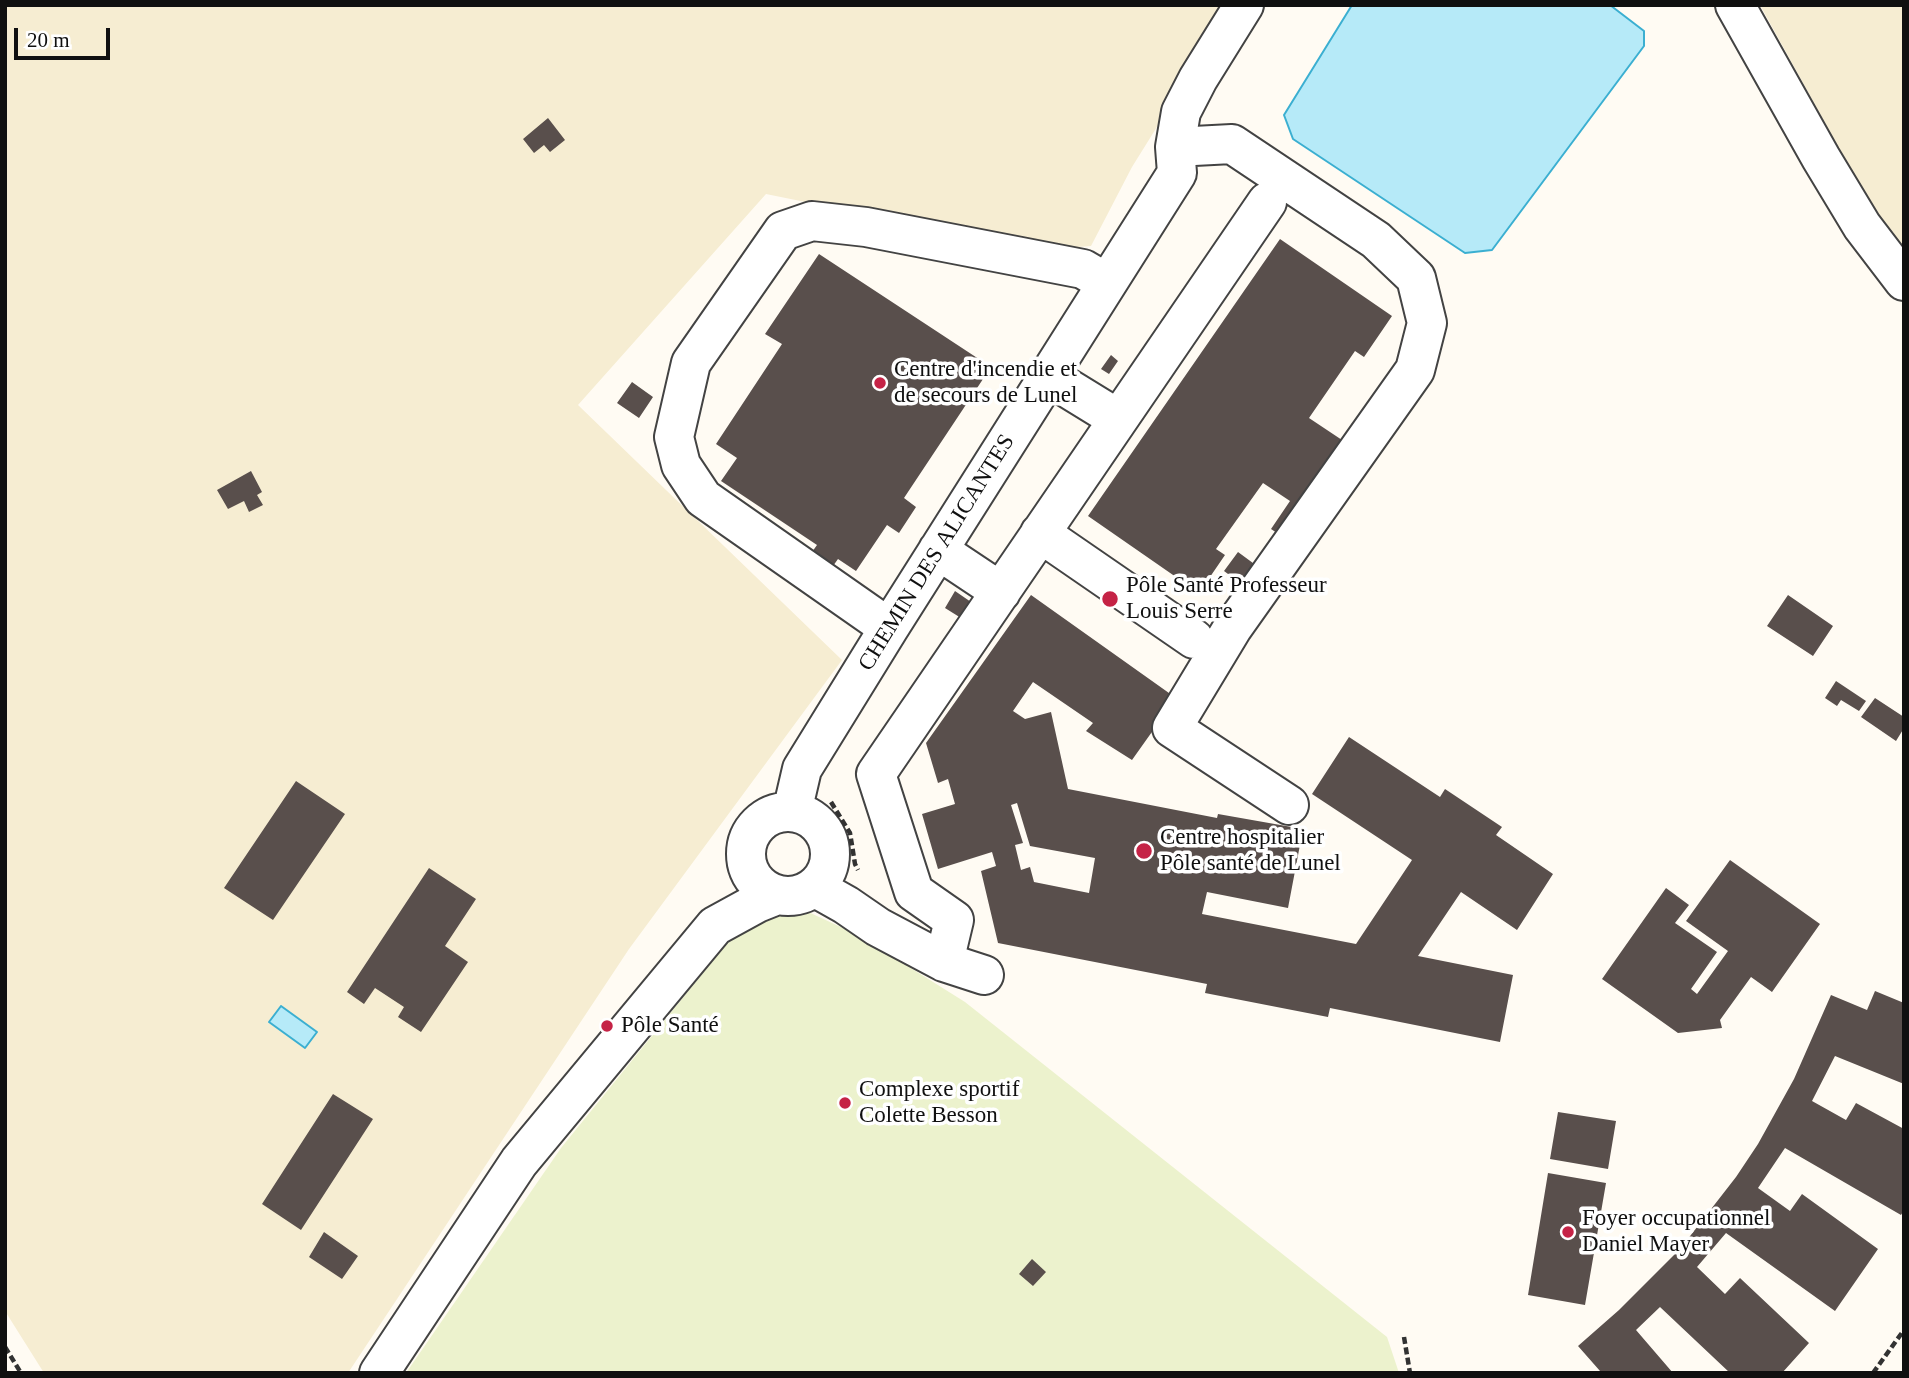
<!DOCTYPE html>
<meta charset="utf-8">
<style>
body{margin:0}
#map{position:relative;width:1909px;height:1378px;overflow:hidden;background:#fffbf3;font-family:"Times New Roman",serif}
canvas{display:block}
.frame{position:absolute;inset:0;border:7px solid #101010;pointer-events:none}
.scale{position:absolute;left:14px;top:28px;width:96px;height:32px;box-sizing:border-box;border:4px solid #101010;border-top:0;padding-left:9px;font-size:21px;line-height:24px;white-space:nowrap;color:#101010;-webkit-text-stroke:5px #fff;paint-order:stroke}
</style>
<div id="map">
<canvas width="1909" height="1378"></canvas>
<div class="frame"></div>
<div class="scale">20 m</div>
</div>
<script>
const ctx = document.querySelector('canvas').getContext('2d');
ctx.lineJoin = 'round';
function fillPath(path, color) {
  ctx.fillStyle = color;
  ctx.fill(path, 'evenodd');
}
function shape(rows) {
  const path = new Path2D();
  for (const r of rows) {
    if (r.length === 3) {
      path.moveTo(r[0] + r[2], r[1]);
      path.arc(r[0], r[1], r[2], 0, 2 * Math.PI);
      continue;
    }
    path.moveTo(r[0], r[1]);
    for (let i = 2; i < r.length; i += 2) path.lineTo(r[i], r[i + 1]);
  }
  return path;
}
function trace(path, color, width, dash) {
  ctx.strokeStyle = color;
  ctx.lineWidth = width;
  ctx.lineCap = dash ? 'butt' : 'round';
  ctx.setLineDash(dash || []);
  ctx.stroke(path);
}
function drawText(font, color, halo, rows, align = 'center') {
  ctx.font = font + ' "Times New Roman",serif';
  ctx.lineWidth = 7;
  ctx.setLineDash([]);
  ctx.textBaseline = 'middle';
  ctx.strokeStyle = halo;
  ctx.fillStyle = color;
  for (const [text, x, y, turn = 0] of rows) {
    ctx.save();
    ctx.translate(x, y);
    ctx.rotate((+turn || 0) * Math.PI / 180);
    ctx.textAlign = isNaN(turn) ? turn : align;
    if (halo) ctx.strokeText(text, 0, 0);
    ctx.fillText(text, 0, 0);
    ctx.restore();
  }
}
fillPath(shape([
 [5,5,1233,5,1132,167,1091,246,1042,250,766,194,578,405,842,660,629,949,348,1373,44,1373,5,1311],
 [1760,5,1904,5,1904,252,1875,214]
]), '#f6edd2');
fillPath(shape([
 [804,910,858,935,965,1002,1387,1337,1399,1373,406,1373,561,1148,728,942,761,918]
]), '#ecf2cd');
const water = shape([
 [1352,5,1610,5,1644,31,1644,46,1492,250,1465,253,1293,139,1284,115,1352,5],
 [281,1006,317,1032,305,1048,269,1022,281,1006]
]);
fillPath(water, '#b6eaf8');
trace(water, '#3bafd1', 2);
fillPath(shape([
 [548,118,565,140,550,152,544,145,534,153,523,139],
 [1280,239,1392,316,1364,357,1355,351,1309,418,1351,446,1283,537,1271,529,1290,501,1263,483,1216,549,1225,555,1199,593,1088,516],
 [819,254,991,367,904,498,916,507,899,533,887,525,856,571,838,559,833,566,812,552,817,545,721,481,737,458,716,444,782,344,765,334],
 [1111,355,1118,361,1109,374,1101,369],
 [632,382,653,397,639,418,617,403],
 [251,471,262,492,257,495,263,505,249,512,244,501,228,509,217,490],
 [1238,552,1257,566,1243,585,1224,571],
 [955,591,971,602,961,618,945,608],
 [1031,595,1176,698,1132,760,1086,731,1093,723,1033,682,1013,711,1025,719,1051,712,1068,789,1217,818,1218,814,1303,829,1288,908,1207,892,1202,914,1356,944,1412,860,1312,794,1349,737,1440,797,1445,789,1502,827,1496,835,1553,874,1517,930,1461,892,1418,956,1513,975,1500,1042,1330,1008,1328,1017,1205,993,1207,984,998,943,981,871,996,866,992,852,938,869,922,814,955,804,948,779,938,783,926,743],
 [1017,803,1030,846,1095,858,1089,893,1034,882,1030,867,1021,870,1015,845,1023,843,1011,805],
 [1788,595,1833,626,1813,656,1767,626],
 [1836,681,1866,701,1859,711,1841,700,1837,706,1825,698],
 [1875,698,1904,717,1904,728,1896,741,1861,717],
 [296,781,345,814,273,920,224,888],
 [1730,860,1820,924,1772,992,1751,977,1720,1020,1722,1028,1678,1033,1602,979,1666,888,1689,905,1675,923,1717,952,1691,989,1697,994,1728,951,1686,921],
 [429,868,476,899,445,946,468,962,421,1032,398,1017,404,1007,375,988,364,1004,347,992],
 [1875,991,1904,1003,1904,1084,1835,1056,1812,1101,1846,1120,1856,1103,1904,1129,1904,1210,1901,1215,1785,1148,1758,1188,1790,1211,1802,1194,1878,1249,1835,1311,1726,1233,1697,1267,1725,1294,1740,1278,1809,1343,1782,1373,1730,1373,1660,1307,1636,1330,1673,1373,1597,1373,1600,1371,1578,1346,1619,1310,1680,1249,1736,1177,1758,1144,1794,1079,1831,995,1867,1010],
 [333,1094,373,1119,301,1230,262,1204],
 [1558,1112,1616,1121,1608,1169,1550,1159],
 [1548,1173,1606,1183,1585,1305,1528,1295],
 [324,1232,358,1256,342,1279,309,1257],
 [1032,1259,1046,1272,1033,1286,1019,1274]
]), '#594f4c');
const minor = shape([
 [1735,5,1821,158,1862,226,1904,281],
 [1175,147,1232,144,1376,240,1416,278,1427,323,1415,370,1233,627,1172,728,1289,805],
 [1048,376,1118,419],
 [1040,533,1194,639],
 [938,550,1001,592],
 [889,628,703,498,681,465,674,437,691,363,783,231,812,221,866,227,1083,269,1107,283],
 [792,812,802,769,889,628,1177,173,1175,147,1181,112,1198,79,1244,5],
 [788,854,42],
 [814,887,846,905,878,927,944,962,984,975],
 [944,962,954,920,914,892,876,774,1267,202],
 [379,1373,519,1162,715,926,757,903,777,895]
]);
trace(minor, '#434343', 42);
trace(shape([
 [831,802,850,833,855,864,858,870],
 [1404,1337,1410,1373],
 [5,1347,21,1373],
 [1873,1373,1904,1330]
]), '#323232', 4.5, [7, 3.5]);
trace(minor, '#fff', 38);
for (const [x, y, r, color] of [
 [880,383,7,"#c52346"],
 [1110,599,9,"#c52346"],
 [1144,851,9,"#c52346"],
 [607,1026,7,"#c52346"],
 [845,1103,7,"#c52346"],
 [1568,1232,7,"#c52346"]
]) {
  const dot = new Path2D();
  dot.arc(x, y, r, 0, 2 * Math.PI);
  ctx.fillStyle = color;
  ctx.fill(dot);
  trace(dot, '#fff', 2.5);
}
drawText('23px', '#101010', '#fff', [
 ["Centre d'incendie et",894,370],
 ["de secours de Lunel",894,396],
 ["Pôle Santé Professeur",1126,586],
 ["Louis Serre",1126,612],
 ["Centre hospitalier",1160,838],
 ["Pôle santé de Lunel",1160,864],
 ["Pôle Santé",621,1026],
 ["Complexe sportif",859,1090],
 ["Colette Besson",859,1116],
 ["Foyer occupationnel",1582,1219],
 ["Daniel Mayer",1582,1245]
], 'left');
drawText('23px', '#101010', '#fff', [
 ["CHEMIN DES ALICANTES",937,553,-58]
]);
</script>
